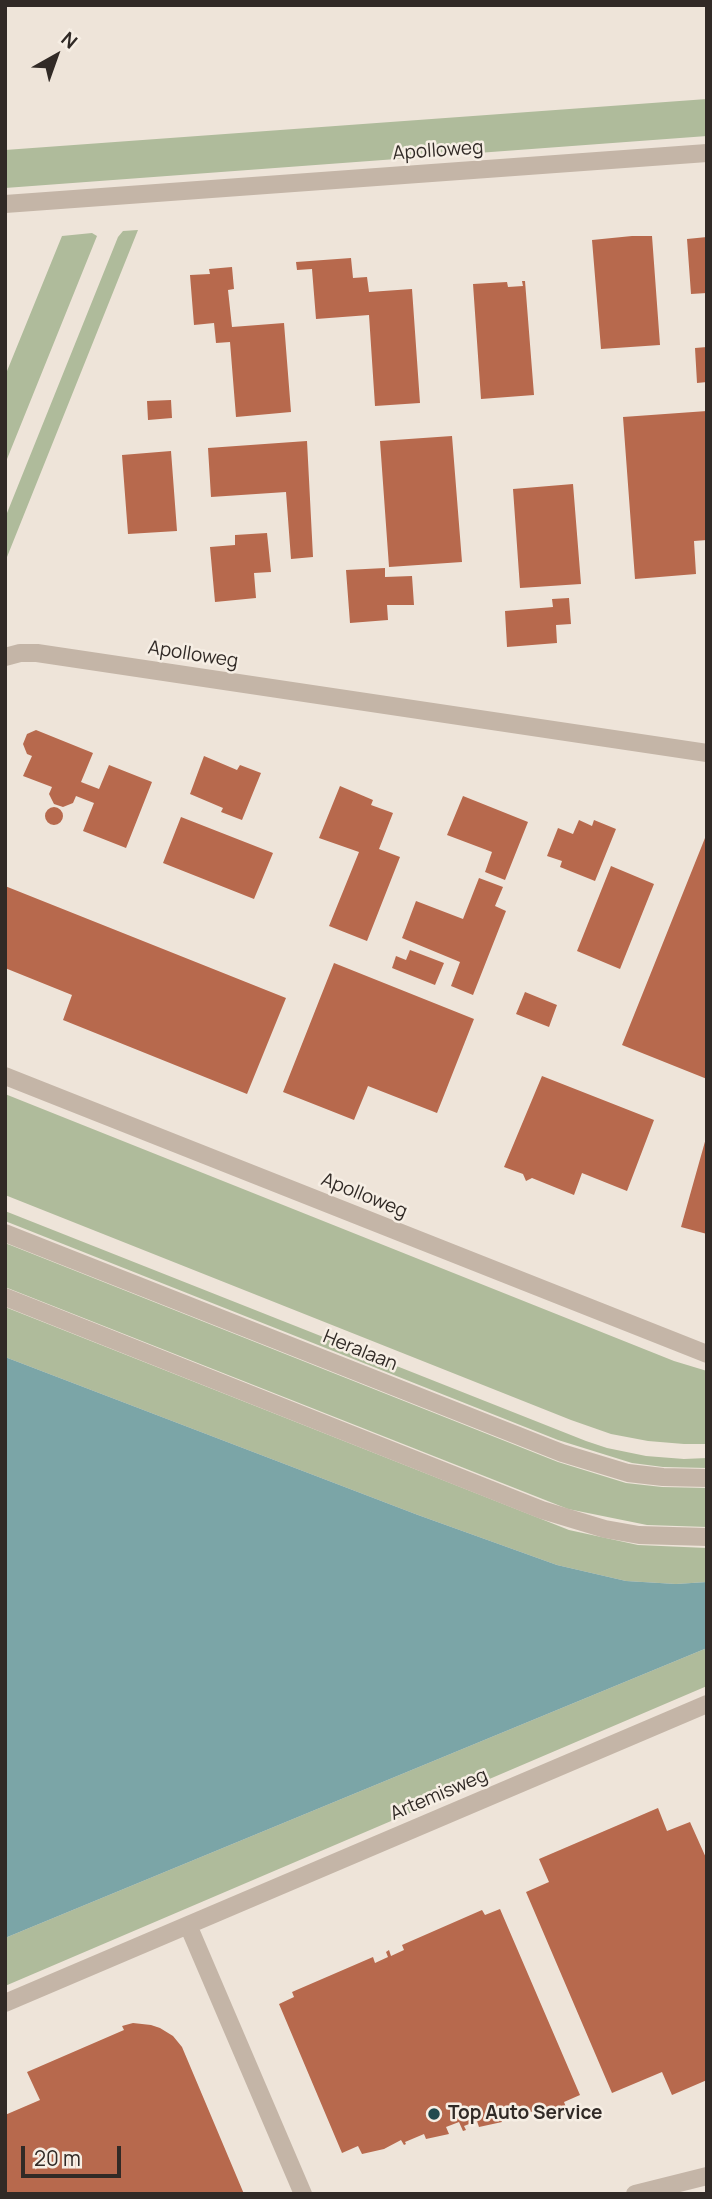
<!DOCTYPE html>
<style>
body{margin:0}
#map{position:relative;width:712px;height:2199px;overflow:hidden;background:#eee4d9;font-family:Manrope,sans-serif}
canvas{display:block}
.frame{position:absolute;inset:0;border:7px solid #312a26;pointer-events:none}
.north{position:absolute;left:21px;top:21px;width:70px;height:70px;-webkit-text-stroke:5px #f6eee4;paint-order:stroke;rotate:40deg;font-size:19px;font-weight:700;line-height:28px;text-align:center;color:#312a26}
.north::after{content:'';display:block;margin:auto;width:24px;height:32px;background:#312a26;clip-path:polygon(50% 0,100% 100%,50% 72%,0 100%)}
.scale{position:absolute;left:21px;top:2146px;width:100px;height:32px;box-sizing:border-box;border:4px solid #312a26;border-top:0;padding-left:9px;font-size:21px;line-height:24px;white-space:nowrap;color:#312a26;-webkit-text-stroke:5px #f6eee4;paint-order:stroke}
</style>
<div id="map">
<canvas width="712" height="2199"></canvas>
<div class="frame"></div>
<div class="north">N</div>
<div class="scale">20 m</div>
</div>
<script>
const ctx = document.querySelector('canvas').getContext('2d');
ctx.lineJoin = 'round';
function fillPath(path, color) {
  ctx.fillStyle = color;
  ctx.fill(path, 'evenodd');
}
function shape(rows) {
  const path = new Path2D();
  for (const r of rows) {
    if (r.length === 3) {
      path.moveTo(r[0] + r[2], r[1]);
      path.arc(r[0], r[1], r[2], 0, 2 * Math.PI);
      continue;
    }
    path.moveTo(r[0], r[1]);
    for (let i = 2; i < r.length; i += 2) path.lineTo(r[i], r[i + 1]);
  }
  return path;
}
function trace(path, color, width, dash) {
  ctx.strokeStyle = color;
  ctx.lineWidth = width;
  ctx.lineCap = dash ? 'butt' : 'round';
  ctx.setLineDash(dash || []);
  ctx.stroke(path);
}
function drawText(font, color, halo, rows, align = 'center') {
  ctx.font = font + ' Manrope,sans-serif';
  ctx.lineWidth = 5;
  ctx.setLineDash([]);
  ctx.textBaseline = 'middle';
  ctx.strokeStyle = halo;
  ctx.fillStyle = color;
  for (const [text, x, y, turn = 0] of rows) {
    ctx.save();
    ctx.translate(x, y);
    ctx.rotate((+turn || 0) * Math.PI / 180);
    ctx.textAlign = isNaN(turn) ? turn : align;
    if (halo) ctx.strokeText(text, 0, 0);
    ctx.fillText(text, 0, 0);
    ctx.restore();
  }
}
fillPath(shape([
 [707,99,707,136,5,188,5,150],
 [138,230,5,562,5,518,118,237,123,231],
 [92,233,97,236,5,464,5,376,62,236],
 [5,1094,674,1361,707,1371,707,1444,684,1444,648,1441,611,1434,571,1420,5,1195],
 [5,1211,586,1441,607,1448,646,1456,684,1459,707,1458,707,1468,663,1467,632,1463,558,1440,5,1221],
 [5,1243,558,1462,626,1483,662,1487,707,1488,707,1527,647,1525,568,1509,5,1287],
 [5,1307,569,1530,638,1545,707,1548,707,1582,676,1584,626,1581,557,1565,418,1515,5,1357],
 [707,1648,707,1686,5,1986,5,1938]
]), '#afbb9b');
fillPath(shape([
 [5,1357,418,1515,557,1565,626,1581,676,1584,707,1582,707,1648,5,1938]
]), '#7ba5a7');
fillPath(shape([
 [632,236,652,236,660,345,601,349,592,240],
 [707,237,707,293,691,294,687,239],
 [351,258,353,278,367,277,369,292,412,289,420,403,375,406,369,315,316,319,312,269,297,270,296,262],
 [232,267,234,289,228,290,232,327,284,323,291,412,236,417,230,342,216,343,214,323,194,325,190,275,210,274,209,269],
 [522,281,525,281,534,395,481,399,473,284,507,282,508,287,523,286],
 [707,347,707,382,697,383,695,348],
 [171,400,172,418,148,420,147,401],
 [707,411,707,540,694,541,696,574,635,579,623,417],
 [452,436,462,562,389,567,380,441],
 [307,441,313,557,291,559,286,492,211,497,208,448],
 [171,451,177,531,128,534,122,455],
 [573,484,581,584,520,588,513,489],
 [267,533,271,572,254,573,256,598,215,602,210,547,235,545,235,535],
 [385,568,385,577,412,576,414,605,387,605,388,620,350,623,346,570],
 [569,598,571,624,556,625,557,643,507,647,505,611,553,607,552,599],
 [36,730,93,753,81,782,99,789,109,765,152,782,126,848,83,831,94,803,76,796,73,803,63,807,54,804,49,794,52,787,23,776,32,756,27,754,23,744,27,734],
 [204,756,237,770,240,765,261,773,242,820,221,812,223,808,190,794],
 [340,786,373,800,371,805,393,813,379,849,400,857,367,941,329,926,359,852,319,838],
 [463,796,528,822,505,880,485,872,492,852,447,835],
 [54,816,9],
 [181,817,273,853,254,899,163,863],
 [579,820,592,826,594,820,616,829,595,881,560,867,562,861,547,856,558,828,573,834],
 [707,833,706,922,707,1079,622,1045],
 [611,866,654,884,620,969,577,951],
 [479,878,503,887,495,906,506,911,473,995,451,986,460,962,402,938,416,901,463,919],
 [5,886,286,998,247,1094,63,1020,72,995,5,968],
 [410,950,444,963,435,985,392,968,396,956,406,960],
 [334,963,474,1019,437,1113,368,1086,354,1120,283,1092],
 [525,992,557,1005,549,1027,516,1014],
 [542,1076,654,1120,627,1191,582,1173,574,1195,532,1178,526,1181,523,1174,504,1167],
 [706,1138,707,1138,707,1234,681,1227],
 [658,1808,667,1831,690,1822,707,1860,707,2080,672,2095,662,2072,612,2093,526,1892,549,1882,539,1859],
 [500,1909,580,2095,564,2102,566,2107,544,2112,542,2107,524,2115,524,2117,522,2117,520,2112,502,2120,502,2122,479,2127,477,2121,464,2126,466,2130,463,2131,459,2122,446,2127,449,2134,426,2139,424,2134,405,2142,406,2144,404,2145,401,2140,384,2149,362,2154,358,2146,342,2153,279,2004,294,1997,292,1992,373,1957,375,1963,388,1957,386,1952,389,1950,391,1956,404,1950,402,1945,482,1910,485,1915],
 [133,2023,151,2025,160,2028,173,2036,182,2047,244,2194,5,2194,5,2115,40,2100,27,2072,124,2030,122,2026]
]), '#b7694d');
trace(shape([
 [5,204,707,153],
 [5,657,20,653,37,653,707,753],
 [5,1076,707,1354],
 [5,1233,562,1453,628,1473,663,1477,707,1478],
 [5,1297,542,1510,605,1529,639,1535,707,1537],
 [188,1925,303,2194],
 [5,2003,707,1704],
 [635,2194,707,2176]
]), '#c4b5a7', 18);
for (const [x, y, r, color] of [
 [434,2114,7,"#214a4e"]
]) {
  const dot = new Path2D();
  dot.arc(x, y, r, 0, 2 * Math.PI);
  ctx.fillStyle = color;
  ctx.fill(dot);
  trace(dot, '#f6eee4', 2.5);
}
drawText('19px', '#312a26', '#f6eee4', [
 ["Apolloweg",438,151,-4],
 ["Apolloweg",193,655,9],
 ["Apolloweg",364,1196,22],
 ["Heralaan",360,1351,22],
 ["Artemisweg",439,1795,-23]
]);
drawText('bold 19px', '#312a26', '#f6eee4', [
 ["Top Auto Service",448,2114]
], 'left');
</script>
